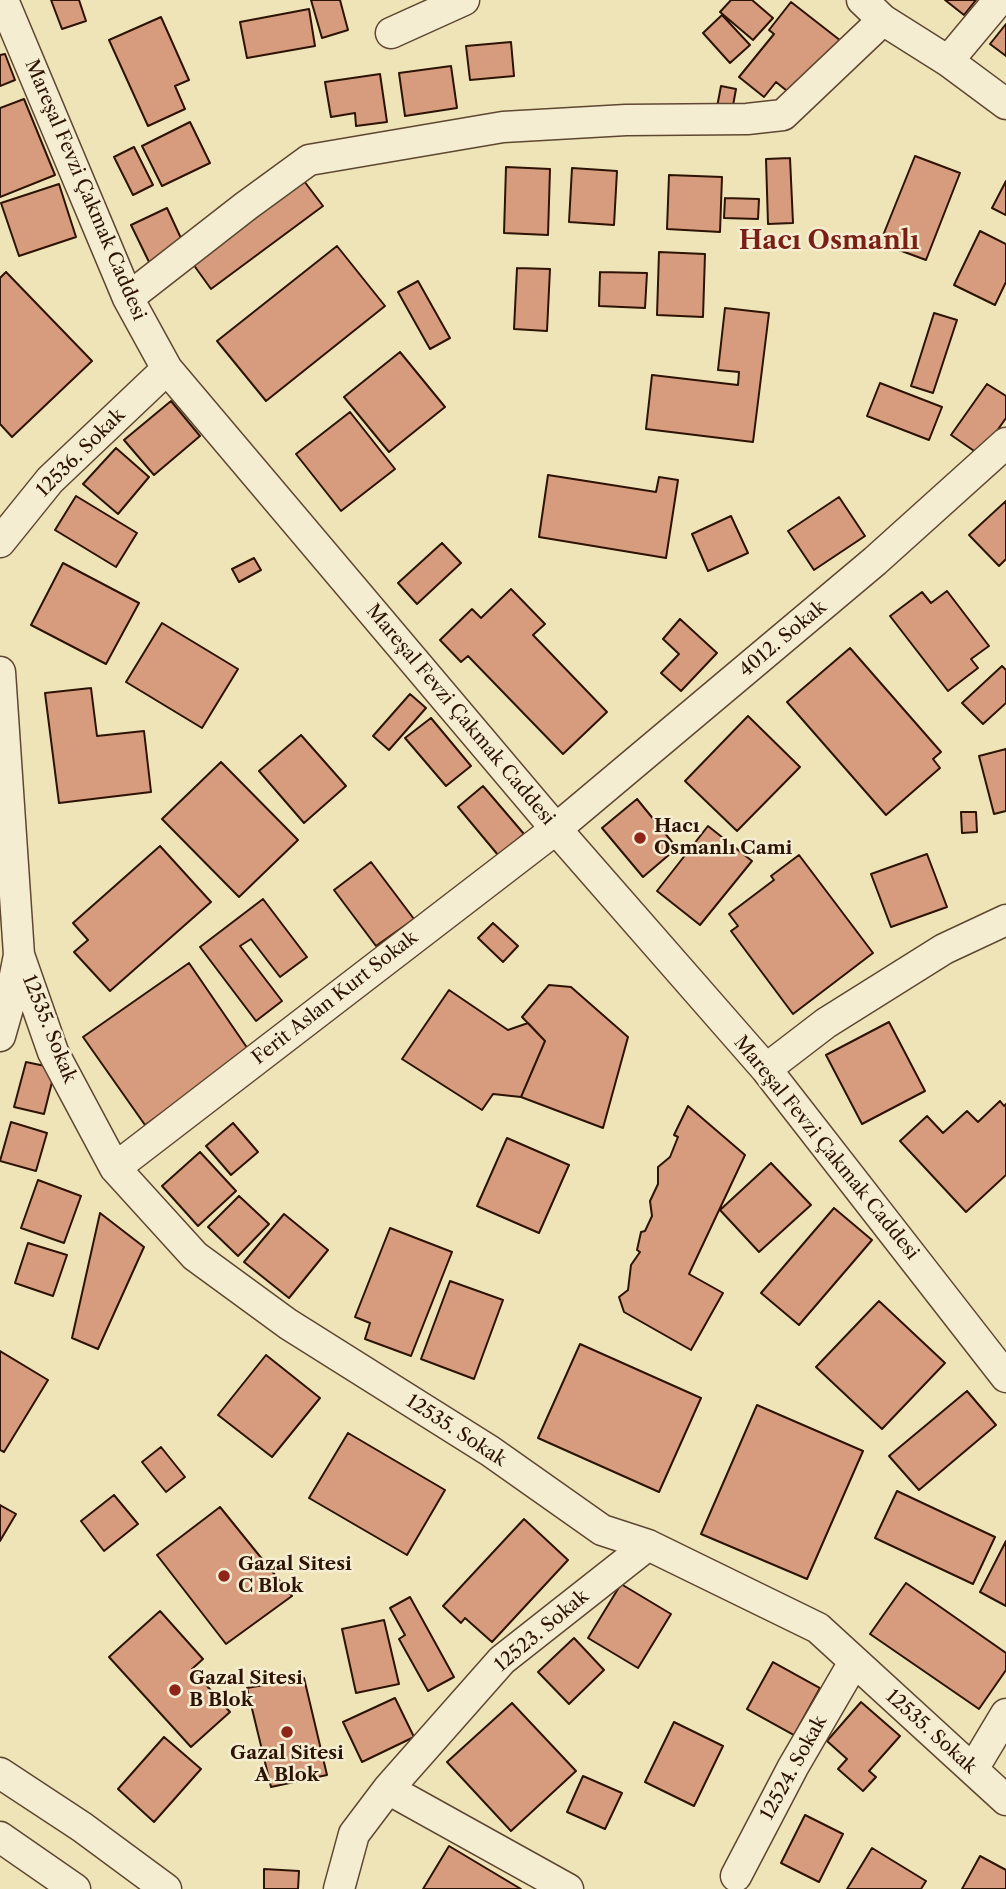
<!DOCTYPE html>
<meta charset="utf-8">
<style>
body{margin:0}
canvas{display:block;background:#efe4b8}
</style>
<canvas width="1006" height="1889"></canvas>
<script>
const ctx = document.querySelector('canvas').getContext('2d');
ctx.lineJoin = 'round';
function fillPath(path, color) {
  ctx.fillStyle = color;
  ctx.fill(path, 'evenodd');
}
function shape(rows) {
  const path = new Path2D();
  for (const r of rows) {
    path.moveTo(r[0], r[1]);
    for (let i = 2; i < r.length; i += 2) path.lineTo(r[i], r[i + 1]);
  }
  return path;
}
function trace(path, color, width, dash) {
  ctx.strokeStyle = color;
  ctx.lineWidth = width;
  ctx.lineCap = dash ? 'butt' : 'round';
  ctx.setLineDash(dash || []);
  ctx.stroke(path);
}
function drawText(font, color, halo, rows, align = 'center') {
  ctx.font = font + ' "Libre Caslon Text",serif';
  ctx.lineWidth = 5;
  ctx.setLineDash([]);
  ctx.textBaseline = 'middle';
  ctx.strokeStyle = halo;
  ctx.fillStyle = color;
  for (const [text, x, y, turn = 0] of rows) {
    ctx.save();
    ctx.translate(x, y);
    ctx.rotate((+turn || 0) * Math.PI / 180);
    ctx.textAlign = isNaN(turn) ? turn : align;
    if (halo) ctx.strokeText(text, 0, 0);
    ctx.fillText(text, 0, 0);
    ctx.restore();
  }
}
const building = shape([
 [51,0,79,0,86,21,62,29,51,0],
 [311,0,340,0,348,30,322,38,311,0],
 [731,0,752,0,773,18,753,40,720,12,731,0],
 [945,0,976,0,964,15,945,0],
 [791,2,841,41,792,95,776,82,764,97,739,77,774,34,769,30,791,2],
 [309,9,315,46,247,58,240,22,309,9],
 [722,15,750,45,730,63,703,33,722,15],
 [161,17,189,80,175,86,185,109,148,126,109,40,161,17],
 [1006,24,1006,56,990,44,1006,24],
 [511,42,514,76,470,80,466,46,511,42],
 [5,54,15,80,0,86,0,55,5,54],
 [451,66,457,108,405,116,399,73,451,66],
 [380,74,387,122,356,126,355,113,331,117,325,82,380,74],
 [721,86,736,89,732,111,717,107,721,86],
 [24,99,55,175,0,197,0,108,24,99],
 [190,122,210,163,162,186,142,146,190,122],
 [134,147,153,185,133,195,114,157,134,147],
 [915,156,960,173,926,260,880,243,915,156],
 [790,158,793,223,768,224,766,159,790,158],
 [506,167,550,169,548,235,504,233,506,167],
 [572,168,617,171,614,225,569,222,572,168],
 [669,175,722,177,720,232,667,229,669,175],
 [304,181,323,206,211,289,193,264,304,181],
 [1006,181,1006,215,992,208,1006,181],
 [59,184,76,237,19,256,1,203,59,184],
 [725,198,759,199,758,219,724,218,725,198],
 [167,208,186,249,151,266,131,225,167,208],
 [980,231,1006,244,1006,282,995,305,954,285,980,231],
 [337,246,385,306,266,401,217,341,337,246],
 [659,252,705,254,703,317,657,315,659,252],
 [517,268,550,269,547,331,514,329,517,268],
 [6,272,92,361,12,437,0,424,0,278,6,272],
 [600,272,647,273,645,308,599,306,600,272],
 [418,281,450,338,430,349,398,292,418,281],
 [725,308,769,313,753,442,646,429,652,375,738,385,739,372,718,370,725,308],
 [934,313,957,320,933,393,911,386,934,313],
 [400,352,445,407,389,452,344,397,400,352],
 [880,383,942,407,929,440,867,416,880,383],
 [987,384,1006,396,1006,418,980,455,951,435,987,384],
 [171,401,200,436,154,475,124,440,171,401],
 [350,412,395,469,341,511,296,454,350,412],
 [116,448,149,477,118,514,83,484,116,448],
 [548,475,656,492,659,477,678,480,666,558,539,537,548,475],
 [76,496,137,533,116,567,55,530,76,496],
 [839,497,865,536,814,570,788,531,839,497],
 [1006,501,1006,559,999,566,969,535,1006,501],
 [731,516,748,553,708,571,692,534,731,516],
 [442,543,461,563,417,604,398,583,442,543],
 [254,558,261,570,239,582,232,569,254,558],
 [63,563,139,603,106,664,31,625,63,563],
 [511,589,545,624,533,635,607,712,563,754,468,656,461,662,440,640,472,609,481,618,511,589],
 [947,591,989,646,971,659,978,668,948,691,890,616,922,592,931,603,947,591],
 [680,619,717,653,681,691,661,673,679,654,663,639,680,619],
 [162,623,238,669,202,728,126,682,162,623],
 [850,648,941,752,933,759,940,768,886,815,787,702,850,648],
 [1002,666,1006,670,1006,703,983,724,962,703,1002,666],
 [91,688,97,736,144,731,151,792,59,803,45,693,91,688],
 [410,694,426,708,389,750,373,736,410,694],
 [748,716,800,767,737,831,685,781,748,716],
 [431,718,471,766,446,786,405,738,431,718],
 [301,735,346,786,304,823,259,771,301,735],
 [1006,749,1006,811,994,814,979,756,1006,749],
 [221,762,298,840,239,897,162,819,221,762],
 [483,786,524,834,498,855,458,807,483,786],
 [637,799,677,848,643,877,602,828,637,799],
 [961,812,976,812,977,832,962,833,961,812],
 [708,826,752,861,700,925,657,891,708,826],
 [160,846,211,902,110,991,74,952,88,940,73,923,160,846],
 [927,854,947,907,891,927,871,874,927,854],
 [799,855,873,953,793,1014,731,931,738,926,729,914,774,880,771,876,799,855],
 [371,862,414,919,376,946,334,890,371,862],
 [263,899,307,957,280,977,251,939,240,946,282,1001,256,1021,200,947,263,899],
 [493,923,518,946,503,962,478,938,493,923],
 [189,963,250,1052,145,1125,83,1037,189,963],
 [549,985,571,987,628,1037,603,1128,521,1097,545,1041,522,1017,549,985],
 [449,990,508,1030,528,1023,545,1041,521,1097,493,1094,482,1110,402,1059,449,990],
 [889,1022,925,1091,862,1124,826,1055,889,1022],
 [26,1062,45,1066,52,1082,44,1114,14,1107,26,1062],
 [1000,1101,1004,1106,1006,1104,1006,1175,966,1212,900,1141,927,1116,943,1133,967,1111,978,1122,1000,1101],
 [688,1106,745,1155,689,1274,723,1293,691,1350,624,1312,619,1297,628,1290,631,1265,640,1252,637,1250,641,1232,645,1231,652,1216,650,1201,658,1184,658,1167,670,1157,678,1137,674,1135,688,1106],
 [11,1122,47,1133,36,1171,0,1161,11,1122],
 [233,1123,258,1152,231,1175,206,1146,233,1123],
 [507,1138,569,1165,539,1233,477,1206,507,1138],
 [200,1152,236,1191,198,1226,162,1186,200,1152],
 [771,1163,811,1205,759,1252,720,1210,771,1163],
 [38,1180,81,1196,64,1243,21,1228,38,1180],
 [239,1196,269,1224,238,1256,208,1227,239,1196],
 [834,1208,872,1240,799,1325,761,1293,834,1208],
 [100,1213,144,1247,98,1349,72,1338,100,1213],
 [284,1214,328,1250,289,1298,244,1262,284,1214],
 [390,1228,452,1252,411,1356,365,1339,370,1323,355,1317,390,1228],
 [28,1243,67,1255,53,1296,15,1283,28,1243],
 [450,1281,503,1300,474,1379,421,1359,450,1281],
 [879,1301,945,1363,882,1429,816,1367,879,1301],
 [580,1344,701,1398,659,1492,538,1438,580,1344],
 [0,1351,48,1380,4,1452,0,1450,0,1351],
 [266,1355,320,1398,272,1457,218,1415,266,1355],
 [967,1391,996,1425,919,1490,889,1456,967,1391],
 [757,1405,863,1451,807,1579,701,1534,757,1405],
 [348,1433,445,1490,407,1555,309,1498,348,1433],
 [161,1447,185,1477,166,1492,142,1462,161,1447],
 [897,1491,995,1537,973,1584,875,1538,897,1491],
 [114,1495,138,1524,104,1551,81,1521,114,1495],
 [0,1505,16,1514,0,1541,0,1505],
 [220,1507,292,1596,226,1644,157,1555,220,1507],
 [524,1519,568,1560,492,1642,465,1618,461,1623,443,1606,524,1519],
 [1006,1541,1006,1606,980,1592,1006,1541],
 [906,1583,1006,1653,1006,1670,979,1709,870,1634,906,1583],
 [621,1584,671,1614,638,1668,588,1638,621,1584],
 [410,1597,454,1677,428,1691,399,1639,405,1635,390,1608,410,1597],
 [160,1611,203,1659,192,1669,230,1712,191,1747,109,1657,160,1611],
 [384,1620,399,1684,356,1693,342,1629,384,1620],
 [574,1638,604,1670,569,1704,538,1672,574,1638],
 [773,1662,820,1688,794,1735,747,1709,773,1662],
 [304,1678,327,1775,271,1787,247,1688,304,1678],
 [395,1698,414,1737,362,1762,343,1722,395,1698],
 [861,1702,900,1736,869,1771,876,1777,863,1791,838,1769,847,1759,827,1741,861,1702],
 [512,1703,576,1771,511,1831,447,1762,512,1703],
 [674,1722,723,1746,694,1806,645,1782,674,1722],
 [164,1737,201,1769,154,1822,118,1789,164,1737],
 [583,1776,622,1793,605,1829,567,1812,583,1776],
 [805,1815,843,1834,819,1882,781,1863,805,1815],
 [449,1846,521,1889,423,1889,449,1846],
 [872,1848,926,1881,921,1889,847,1889,872,1848],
 [980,1856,1006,1870,1006,1889,962,1889,980,1856],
 [264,1869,299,1871,298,1889,264,1889,264,1869]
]);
fillPath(building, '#d69c7d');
trace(building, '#2d1304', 2);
const minor = shape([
 [3,0,128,298,167,369,556,829,766,1069,1006,1377],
 [862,0,883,20,948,61,1006,104],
 [391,33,464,0],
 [948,61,999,0],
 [128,298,246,206,309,160,503,127,626,120,747,119,783,115,883,20],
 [0,542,50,480,167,369],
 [0,672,19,955,10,1001,0,1036],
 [19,955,53,1052,115,1168,195,1256,288,1324,490,1451,602,1530,648,1545,818,1628,1006,1800],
 [766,1069,826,1023,944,949,1006,920],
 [115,1168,556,829,875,561,1006,443],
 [973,1769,1006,1714],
 [0,1773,82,1827,166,1889],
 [388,1789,568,1889],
 [0,1837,75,1889],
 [736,1876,793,1767,854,1662],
 [339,1889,354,1834,388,1789,502,1660,648,1545]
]);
trace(minor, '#5e4731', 33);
trace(minor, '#f5edd1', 30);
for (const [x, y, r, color] of [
 [640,838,7,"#8f2418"],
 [224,1576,7,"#8f2418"],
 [175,1690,7,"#8f2418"],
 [287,1732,7,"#8f2418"]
]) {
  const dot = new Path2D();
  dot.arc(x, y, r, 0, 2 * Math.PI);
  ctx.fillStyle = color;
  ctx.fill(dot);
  trace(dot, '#f5edd1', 2.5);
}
drawText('19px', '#2d1304', '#f5edd1', [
 ["Mareşal Fevzi Çakmak Caddesi",85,190,67],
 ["12536. Sokak",81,453,-45],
 ["4012. Sokak",783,639,-40],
 ["Mareşal Fevzi Çakmak Caddesi",460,715,50],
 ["Ferit Aslan Kurt Sokak",335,998,-38],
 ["12535. Sokak",49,1029,68],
 ["Mareşal Fevzi Çakmak Caddesi",826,1148,51],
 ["12535. Sokak",456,1431,33],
 ["12523. Sokak",542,1631,-40],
 ["12535. Sokak",931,1732,42],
 ["12524. Sokak",794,1768,-61]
]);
drawText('bold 19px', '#2d1304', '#f5edd1', [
 ["Hacı",654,827],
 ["Osmanlı Cami",654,849],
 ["Gazal Sitesi",238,1565],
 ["C Blok",238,1587],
 ["Gazal Sitesi",189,1679],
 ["B Blok",189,1701],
 ["Gazal Sitesi",287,1754,"center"],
 ["A Blok",287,1776,"center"]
], 'left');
drawText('bold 26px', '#7a1f14', '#f5edd1', [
 ["Hacı Osmanlı",829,241]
]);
</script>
